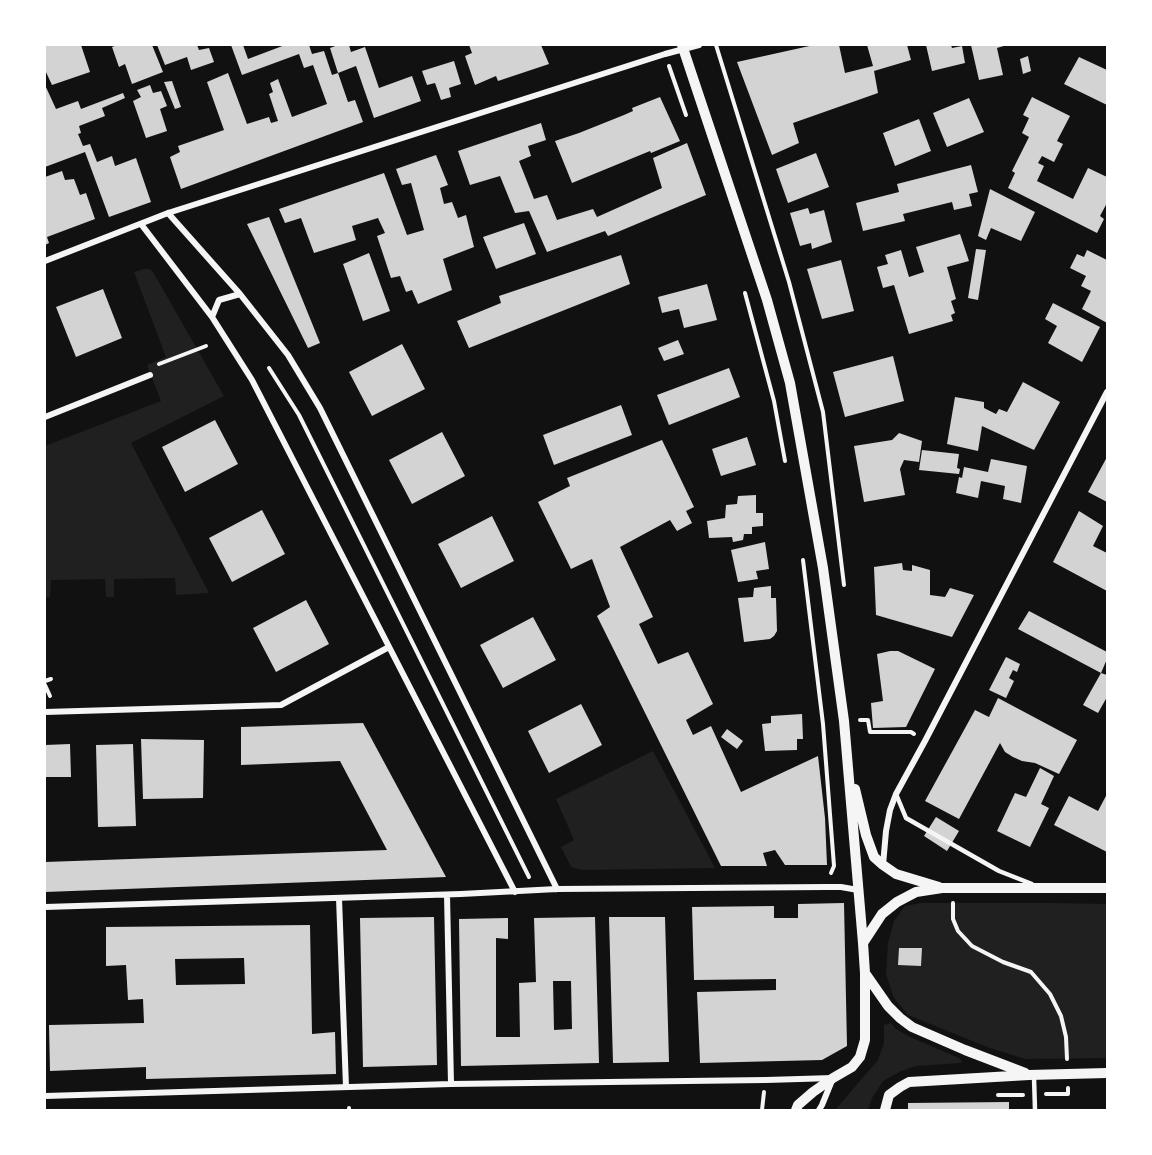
<!DOCTYPE html>
<style>
body{margin:0}
#map{position:relative;width:1152px;height:1155px;overflow:hidden;background:#111;font-family:"Fira Sans Condensed",sans-serif}
canvas{display:block}
.frame{position:absolute;inset:0;border:46px solid #fff;pointer-events:none}
</style>
<div id="map">
<canvas width="1152" height="1155"></canvas>
<div class="frame"></div>
</div>
<script>
const ctx = document.querySelector('canvas').getContext('2d');
ctx.lineJoin = 'round';
function fillPath(path, color) {
  ctx.fillStyle = color;
  ctx.fill(path, 'evenodd');
}
function shape(rows) {
  const path = new Path2D();
  for (const r of rows) {
    path.moveTo(r[0], r[1]);
    for (let i = 2; i < r.length; i += 2) path.lineTo(r[i], r[i + 1]);
  }
  return path;
}
function trace(path, color, width, dash) {
  ctx.strokeStyle = color;
  ctx.lineWidth = width;
  ctx.lineCap = dash ? 'butt' : 'round';
  ctx.setLineDash(dash || []);
  ctx.stroke(path);
}
fillPath(shape([
 [144,269,150,269,153,272,224,396,131,443,209,593,176,595,175,578,114,579,114,597,106,597,105,579,51,580,50,597,45,597,45,446,161,401,147,365,166,357,134,272],
 [653,751,715,868,582,870,571,867,561,847,574,840,556,799],
 [921,903,1049,903,1107,904,1107,1058,1025,1059,990,1048,908,1015,894,998,886,974,888,943,894,921,905,906],
 [891,1023,896,1029,908,1036,959,1058,962,1061,960,1063,916,1066,901,1071,883,1081,872,1098,868,1110,835,1110,878,1060,884,1043,884,1025]
]), '#202020');
fillPath(shape([
 [45,45,81,45,90,72,52,85,45,70],
 [117,45,152,45,163,72,132,84,125,64,119,67,112,47],
 [157,45,197,45,199,50,209,48,214,62,191,70,187,57,165,65],
 [231,45,243,45,248,59,285,45,309,45,312,54,324,51,332,75,338,73,348,102,355,100,363,122,181,189,170,157,180,152,178,146,224,130,207,82,228,73,247,124,269,117,271,123,278,121,269,94,273,92,270,83,278,79,292,117,327,104,313,65,304,68,299,54,242,75],
 [338,45,349,45,351,52,365,47,379,88,412,76,421,101,374,118,356,66,338,73,330,48],
 [469,45,541,45,549,64,498,81,496,76,475,85,465,56,472,53],
 [814,45,839,45,845,73,873,66,867,45,907,45,911,60,874,71,878,93,793,123,799,143,772,155,737,62],
 [926,45,951,45,952,48,962,46,965,63,932,71],
 [971,45,1007,45,997,48,1003,75,979,80],
 [1028,56,1031,71,1023,74,1020,59],
 [1079,57,1107,70,1107,105,1064,84],
 [454,61,461,84,449,88,451,97,441,100,435,83,427,85,422,71],
 [172,81,181,107,175,109,164,82],
 [45,85,56,109,78,101,81,109,123,93,125,98,102,108,105,116,79,126,81,133,78,134,83,146,90,144,97,162,112,156,115,166,136,158,151,202,109,217,85,152,45,167],
 [150,85,153,93,161,91,167,106,160,109,167,131,146,138,133,101,141,97,137,90],
 [660,97,680,141,651,153,650,151,572,183,555,141,579,133,624,115,633,111,632,108],
 [1032,97,1070,116,1057,141,1063,144,1054,162,1042,156,1038,163,1044,166,1037,181,1073,199,1088,168,1107,177,1107,203,1100,216,1104,219,1097,233,1008,188,1015,173,1012,171,1029,137,1022,133,1029,118,1023,115],
 [969,98,984,132,947,147,933,113],
 [919,119,931,151,895,166,883,133],
 [541,123,546,140,528,146,531,156,519,161,534,199,547,195,557,220,593,209,597,217,662,188,653,158,687,143,706,195,608,236,605,231,547,252,529,211,515,213,500,176,470,185,458,151],
 [816,153,829,187,788,203,776,169],
 [436,155,448,185,440,188,444,204,452,202,458,218,466,215,474,247,443,259,452,290,418,304,412,290,406,292,400,276,391,278,377,236,385,233,378,218,352,226,356,240,314,253,301,218,285,223,279,209,384,173,407,235,424,230,411,183,402,185,396,169],
 [971,165,978,192,969,194,972,206,954,210,952,202,903,214,905,221,863,231,856,203,899,192,897,184],
 [62,171,65,180,74,179,80,195,86,193,95,219,47,237,49,243,45,245,45,177],
 [990,189,1035,212,1021,241,991,228,986,240,978,236],
 [808,208,810,214,824,210,832,242,812,249,811,243,800,246,790,213],
 [269,217,320,343,308,348,247,224],
 [524,223,536,254,496,269,483,237],
 [960,234,969,261,947,267,956,299,951,301,955,313,951,315,953,321,909,334,894,285,883,288,877,267,888,264,885,255,901,250,909,277,924,272,916,247],
 [976,249,986,250,978,300,968,298],
 [1087,250,1107,260,1107,323,1082,309,1091,291,1081,286,1086,276,1070,268,1077,254,1084,257],
 [369,253,390,311,363,321,343,264],
 [621,255,630,284,469,348,457,321,501,303,499,296],
 [841,260,854,311,822,319,807,269],
 [707,284,717,320,684,328,679,309,662,313,658,297],
 [103,289,122,338,76,357,56,307],
 [1053,303,1100,327,1082,362,1048,343,1057,326,1045,319],
 [678,340,684,354,664,361,658,348],
 [402,344,425,389,372,416,349,372],
 [893,356,904,401,845,417,833,372],
 [729,368,740,397,669,425,657,395],
 [1023,382,1060,402,1034,450,982,426,978,451,947,444,955,397,984,402,984,408,996,414,999,409,1007,412],
 [621,405,632,435,554,465,543,435],
 [215,420,238,464,185,492,162,447],
 [442,432,465,476,412,504,389,460],
 [899,433,922,441,919,462,904,460,900,469,905,495,864,502,854,446,892,440],
 [747,437,756,465,721,476,712,449],
 [662,440,694,507,686,511,692,523,677,531,670,520,620,547,653,617,639,624,658,664,688,652,713,704,686,720,693,735,711,726,741,792,818,756,825,818,827,865,785,865,775,850,763,853,767,866,721,866,597,616,610,607,592,559,571,569,538,502,570,486,567,478],
 [922,450,959,454,957,468,960,469,959,474,919,470],
 [1107,457,1107,502,1088,492],
 [991,459,1027,466,1021,503,1003,499,1005,486,981,481,978,498,956,493,959,477,962,478,964,467,988,472],
 [756,495,756,513,763,513,763,526,752,527,752,534,744,534,743,540,733,542,732,537,709,538,707,521,725,518,726,505,737,504,738,496],
 [262,510,285,554,232,582,209,538],
 [1079,511,1103,526,1093,546,1107,553,1107,591,1053,562],
 [492,516,514,561,461,588,438,544],
 [765,542,769,569,756,571,758,579,738,582,731,550],
 [902,563,903,570,912,571,912,565,930,570,930,595,945,597,950,588,974,595,952,637,876,615,874,567],
 [771,586,771,598,776,598,777,631,774,636,770,639,744,642,738,598,753,597,754,588],
 [306,600,329,644,276,672,253,628],
 [1029,611,1107,652,1107,659,1101,673,1018,629],
 [533,617,556,660,503,688,480,645],
 [890,651,898,651,935,669,906,727,873,728,871,703,883,701,877,654],
 [1006,657,1020,664,1017,672,1013,670,1009,678,1014,681,1006,698,989,690],
 [1101,673,1107,675,1107,697,1098,713,1083,705],
 [998,698,1077,740,1059,774,1035,763,1022,761,1013,757,1005,752,1000,743,959,819,925,801,975,710,989,717],
 [581,704,602,745,549,773,528,731],
 [802,714,803,739,797,739,797,750,765,751,762,724,771,723,771,716],
 [363,723,446,877,45,892,45,862,387,850,340,761,241,765,241,727],
 [727,729,743,741,737,749,721,737],
 [141,739,204,740,203,798,143,799],
 [70,744,71,777,45,777,45,745],
 [133,744,136,826,98,827,96,745],
 [1040,768,1054,776,1041,804,1049,808,1030,847,997,831,1015,793,1026,797],
 [1107,794,1107,852,1054,825,1069,796,1098,811],
 [936,817,959,831,947,851,924,836],
 [844,903,847,1046,822,1060,700,1063,697,992,776,990,776,979,694,980,692,907,774,906,774,918,798,918,798,904],
 [434,917,437,1065,363,1067,360,918],
 [595,917,599,1063,461,1066,459,919,508,918,508,939,496,938,496,1037,520,1037,519,983,536,982,534,918],
 [553,981,571,981,572,1029,554,1030],
 [609,917,665,917,669,1062,613,1063],
 [310,925,312,1034,335,1032,336,1074,146,1079,146,1067,50,1071,49,1025,144,1023,143,999,128,1000,126,965,106,966,106,927],
 [244,958,245,984,176,985,175,959],
 [899,948,922,948,921,966,898,965],
 [1009,1102,1009,1110,908,1110,908,1103]
]), '#d3d3d3');
trace(shape([
 [716,45,789,282,823,412,844,585],
 [669,66,686,115],
 [745,293,774,401,785,461],
 [159,364,206,346],
 [269,368,299,415,529,877],
 [803,560,823,724,834,866,831,873],
 [45,681,51,679],
 [45,685,50,696],
 [860,720,868,720,870,732,911,732,914,734],
 [953,903,953,919,958,931,972,946,1003,962,1031,972,1050,994,1061,1016,1066,1037,1067,1059],
 [1046,1094,1068,1094,1068,1088],
 [998,1095,1023,1095],
 [349,1108,349,1110],
 [762,1110,764,1092]
]), '#f5f5f5', 4);
trace(shape([
 [896,794,906,818,999,871,1032,884],
 [1034,1077,1035,1110]
]), '#f5f5f5', 4.5);
trace(shape([
 [168,213,240,294,288,355,320,408,557,889],
 [141,224,212,317],
 [45,261,168,213,665,54,699,45],
 [240,294,219,300,212,317,252,380,515,892],
 [45,417,150,375],
 [45,712,281,705,389,647],
 [883,865,886,831,890,810,896,794,925,741,1107,392],
 [447,895,451,1084],
 [339,898,346,1087],
 [45,907,461,894,557,889,826,887,841,887,858,890],
 [45,1096,451,1084,766,1080,833,1078,822,1105,819,1110]
]), '#f5f5f5', 6);
trace(shape([
 [682,45,767,300,790,383,823,568,844,721,863,943,865,973,865,1040,860,1057,852,1067,833,1078,813,1092,798,1105,796,1110],
 [855,789,866,835,874,857,883,865,896,874,939,887],
 [863,943,882,914,897,902,916,892,942,888,1107,888],
 [865,973,888,1006,900,1018,912,1027,965,1050,1025,1073],
 [885,1110,889,1095,900,1087,909,1082,1029,1075,1107,1073]
]), '#f5f5f5', 10);
</script>
